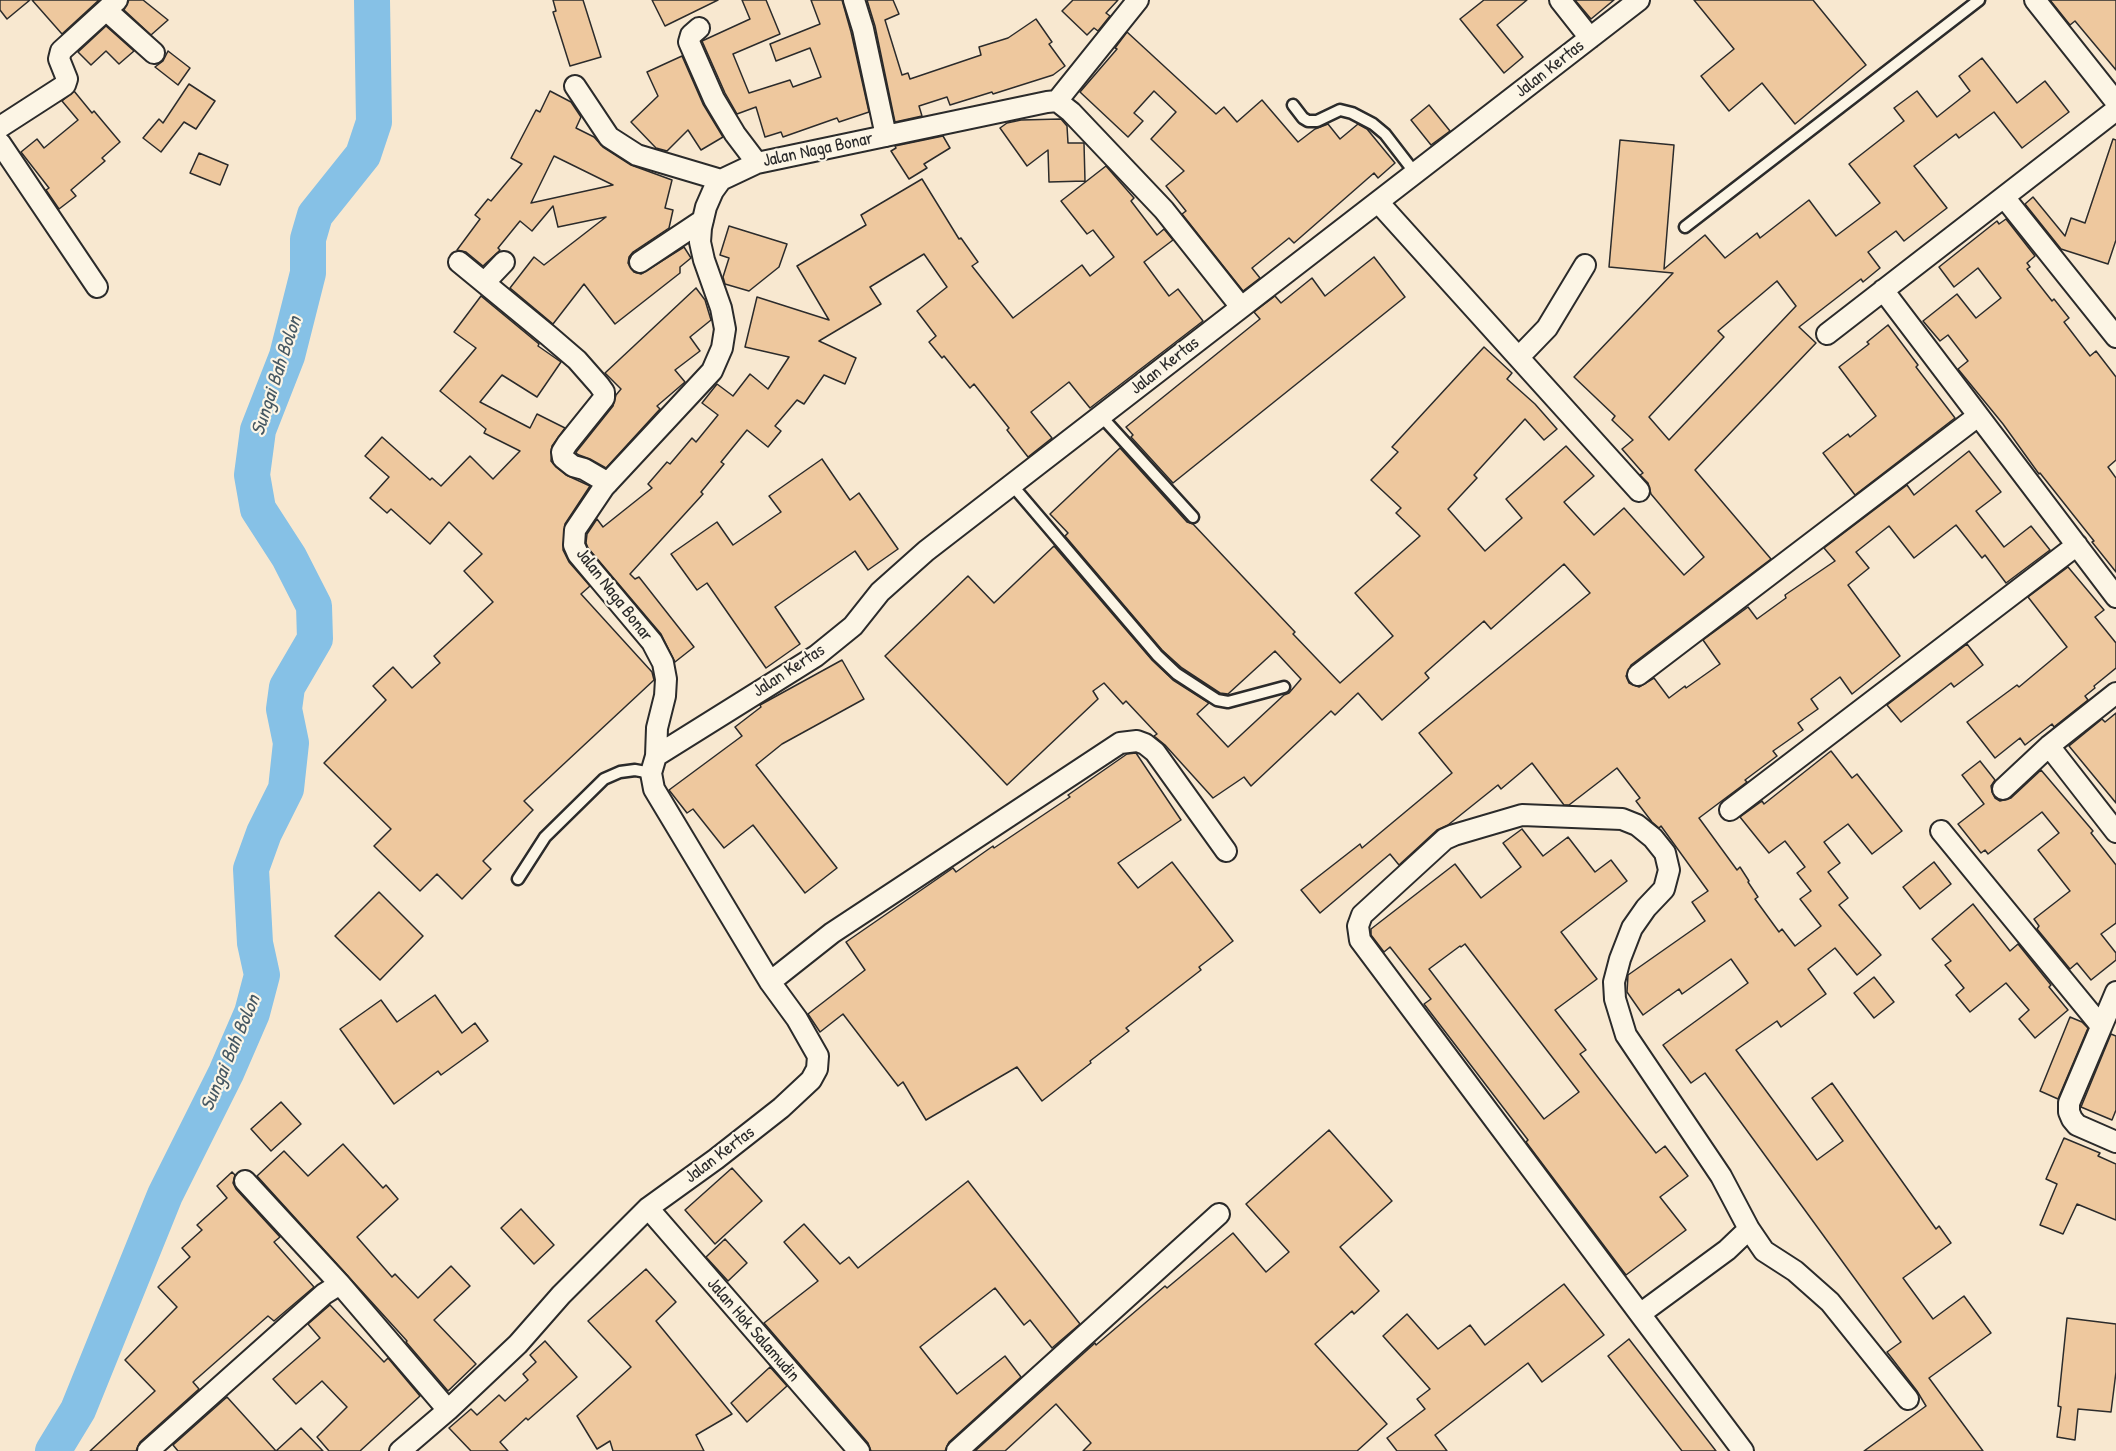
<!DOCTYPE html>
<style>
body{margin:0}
canvas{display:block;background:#f8e8d0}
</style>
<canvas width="2116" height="1451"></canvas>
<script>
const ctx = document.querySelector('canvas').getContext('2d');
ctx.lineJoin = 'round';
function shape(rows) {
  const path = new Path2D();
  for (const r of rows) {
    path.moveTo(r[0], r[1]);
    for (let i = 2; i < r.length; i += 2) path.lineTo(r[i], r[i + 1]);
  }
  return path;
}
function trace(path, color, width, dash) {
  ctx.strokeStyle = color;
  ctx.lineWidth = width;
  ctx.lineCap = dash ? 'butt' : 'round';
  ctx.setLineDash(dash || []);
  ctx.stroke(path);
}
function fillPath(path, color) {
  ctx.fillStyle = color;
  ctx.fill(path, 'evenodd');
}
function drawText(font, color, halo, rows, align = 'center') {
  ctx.font = font + ' "Patrick Hand",sans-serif';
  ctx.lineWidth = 4.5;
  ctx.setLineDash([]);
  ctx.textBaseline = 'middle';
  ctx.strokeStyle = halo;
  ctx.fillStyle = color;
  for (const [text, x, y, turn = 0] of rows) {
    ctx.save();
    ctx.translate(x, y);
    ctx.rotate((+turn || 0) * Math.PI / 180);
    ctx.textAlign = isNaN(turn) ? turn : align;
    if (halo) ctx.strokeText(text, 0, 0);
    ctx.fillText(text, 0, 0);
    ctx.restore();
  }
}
trace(shape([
 [53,1451,78,1410,165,1195,226,1073,252,1013,262,975,255,943,251,869,264,833,286,789,291,743,284,709,287,687,315,639,314,606,289,557,258,509,252,475,258,430,287,356,308,273,308,239,315,215,363,155,374,122,372,0]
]), '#86c1e6', 36);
const building = shape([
 [0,0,30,0,7,19,0,10,0,0],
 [32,0,99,0,62,34,32,0],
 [129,0,143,0,168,20,151,35,124,10,129,0],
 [553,0,583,0,601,57,570,66,553,12,556,11,553,0],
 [652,0,718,0,665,26,652,0],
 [742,0,766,0,780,34,733,54,749,93,790,80,793,87,821,77,810,48,776,61,770,44,820,24,811,0,842,0,851,32,869,112,839,122,837,118,783,137,781,132,765,137,756,107,737,114,725,93,702,41,750,19,742,0],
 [867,0,893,0,899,14,885,20,902,75,908,73,910,79,981,55,979,47,1008,38,1036,19,1052,42,1049,44,1065,66,1053,75,993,94,992,92,950,105,947,97,919,106,922,116,895,122,875,26,867,0],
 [1073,0,1118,0,1106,13,1110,16,1098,31,1094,28,1087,35,1062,11,1073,0],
 [1484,0,1527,0,1497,25,1523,57,1504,73,1460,19,1484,0],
 [1575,0,1614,0,1591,19,1575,0],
 [1694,0,1813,0,1866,65,1795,124,1762,83,1729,111,1701,76,1734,49,1694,0],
 [2050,0,2116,0,2116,70,2075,21,2070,25,2050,0],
 [106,26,134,51,119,64,106,51,91,65,78,52,106,26],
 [1127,32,1216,114,1224,107,1237,122,1262,100,1298,142,1315,129,1328,124,1340,139,1358,124,1367,129,1395,163,1378,178,1374,173,1294,243,1289,238,1252,268,1260,278,1243,291,1182,214,1186,211,1166,186,1184,171,1151,139,1176,112,1154,91,1134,113,1143,121,1128,137,1080,92,1117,49,1115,48,1127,32],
 [168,51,190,68,178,85,155,67,163,61,168,51],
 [682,56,703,104,723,137,701,150,688,130,667,151,656,148,631,122,658,96,647,72,682,56],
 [1982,58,2017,103,2045,81,2069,112,2022,148,1994,112,1959,138,1956,134,1914,166,1947,208,1904,241,1896,231,1868,252,1880,268,1863,282,1861,279,1799,327,1816,343,1695,470,1771,559,1631,665,1626,676,1629,683,1639,687,1654,678,1669,698,1685,686,1686,688,1720,664,1703,640,1748,607,1757,619,1786,598,1785,595,1835,561,1824,548,1907,485,1914,495,1969,451,2001,492,1976,511,2004,547,2031,526,2050,550,2006,583,1985,555,1982,558,1956,525,1914,558,1889,526,1856,552,1869,568,1848,585,1900,656,1852,694,1840,677,1811,699,1818,709,1798,723,1803,730,1773,751,1777,756,1745,780,1747,782,1699,818,1737,870,1740,867,1749,881,1748,882,1758,897,1755,899,1779,932,1782,929,1795,946,1821,926,1800,899,1811,891,1797,873,1805,867,1785,841,1769,853,1740,817,1762,801,1764,804,1831,751,1852,778,1857,774,1902,831,1872,854,1848,824,1824,842,1840,863,1828,872,1848,898,1839,905,1881,955,1857,975,1835,948,1808,969,1826,994,1781,1027,1777,1021,1736,1050,1817,1160,1843,1141,1812,1098,1832,1083,1936,1229,1939,1226,1951,1243,1903,1278,1933,1319,1964,1296,1991,1333,1929,1378,1983,1451,1864,1451,1926,1406,1917,1391,1887,1352,1901,1342,1705,1073,1691,1083,1663,1045,1748,983,1731,959,1682,994,1679,989,1643,1015,1627,992,1628,975,1705,921,1692,902,1708,891,1661,826,1659,828,1652,822,1636,801,1640,798,1617,768,1569,805,1564,805,1532,763,1501,789,1498,785,1448,825,1437,830,1399,865,1390,854,1320,913,1301,890,1360,844,1362,848,1452,773,1419,733,1590,593,1564,564,1491,629,1484,621,1425,673,1429,678,1382,720,1358,693,1335,715,1331,711,1251,786,1244,777,1213,798,1165,745,1154,736,1157,734,1126,701,1123,704,1104,683,1093,691,1098,699,1007,785,885,656,968,576,994,603,1054,546,1152,660,1173,680,1209,703,1197,714,1228,747,1284,695,1289,693,1301,679,1275,651,1228,694,1220,693,1182,668,1162,650,1065,536,1068,533,1050,514,1120,448,1187,522,1193,524,1295,632,1293,634,1340,683,1393,636,1355,593,1420,536,1396,513,1401,508,1371,480,1398,452,1392,447,1484,347,1512,373,1507,379,1535,404,1557,429,1544,440,1525,419,1474,475,1477,478,1448,509,1485,551,1522,518,1506,499,1566,446,1594,476,1564,502,1594,535,1624,508,1684,575,1704,557,1651,494,1648,483,1640,475,1643,473,1622,449,1633,440,1612,420,1615,416,1574,377,1673,273,1609,267,1620,140,1674,145,1664,269,1705,235,1725,258,1757,233,1760,238,1809,200,1836,236,1880,203,1849,164,1904,121,1894,108,1917,91,1937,117,1970,91,1959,76,1982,58],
 [1777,281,1796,306,1669,440,1649,417,1724,337,1718,331,1777,281],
 [189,84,215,101,196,129,184,122,161,152,143,138,159,119,163,123,189,84],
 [74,91,92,113,94,111,120,142,102,158,105,161,71,190,76,196,59,209,46,190,49,188,21,152,37,139,44,148,78,120,62,101,74,91],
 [550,91,571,102,581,117,576,128,594,137,603,147,631,165,672,180,665,208,673,210,669,228,633,252,629,257,628,263,634,272,641,274,684,247,691,258,680,267,680,273,615,324,584,284,553,324,510,288,534,257,544,265,606,217,558,227,553,206,532,231,520,221,498,248,500,250,498,252,483,266,466,252,457,250,480,219,475,215,488,199,491,201,522,164,511,158,536,110,540,112,550,91],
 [554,156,613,185,531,203,554,156],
 [1429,105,1450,131,1431,145,1411,120,1429,105],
 [1061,119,1067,126,1068,143,1084,143,1085,181,1049,182,1048,150,1027,166,1000,128,1007,123,1021,120,1061,119],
 [943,136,950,148,924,164,927,168,909,179,891,151,896,148,895,146,943,136],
 [2113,139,2116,140,2116,240,2108,264,2061,249,2025,204,2033,197,2065,236,2071,218,2085,223,2113,139],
 [199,153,228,165,220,185,190,173,199,153],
 [1106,166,1134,198,1131,201,1157,235,1164,229,1173,240,1144,262,1169,296,1178,289,1203,321,1090,408,1069,382,1031,412,1052,438,1028,457,1007,430,1009,428,974,384,970,388,944,356,942,358,929,342,936,336,917,311,947,287,924,254,870,287,881,304,819,341,856,358,845,384,824,375,804,404,797,400,775,426,781,431,768,447,747,430,721,462,724,464,701,492,703,494,630,574,635,579,639,577,694,647,675,662,661,634,588,548,586,543,587,534,597,519,603,527,652,488,648,484,667,462,670,464,692,438,696,442,718,415,702,403,717,384,733,396,750,374,768,389,789,357,745,347,757,297,829,320,797,266,866,225,861,215,922,179,959,239,961,238,978,262,972,266,1013,318,1082,265,1090,276,1114,257,1093,230,1087,234,1061,201,1106,166],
 [2006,219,2035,256,2027,263,2030,267,2027,269,2052,301,2054,299,2069,318,2064,322,2090,356,2096,351,2116,377,2116,460,2108,467,2116,478,2116,572,2092,542,2094,541,2040,473,2039,474,2003,424,1958,369,1968,361,1948,335,1940,341,1923,321,1957,294,1976,318,2001,298,1978,268,1954,287,1939,267,1997,221,1999,224,2006,219],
 [729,226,787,244,779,267,749,291,725,284,723,277,729,258,720,255,729,226],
 [1374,257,1405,297,1173,483,1131,437,1133,435,1126,427,1260,319,1254,312,1275,296,1281,303,1312,278,1325,296,1374,257],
 [696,288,705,300,711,320,690,337,700,351,675,370,685,382,657,406,660,409,606,468,590,459,579,455,576,453,577,451,613,406,616,395,621,389,605,373,696,288],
 [481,296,539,344,538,346,561,362,537,397,502,375,480,402,530,428,537,414,565,428,552,446,551,461,556,467,566,475,590,486,565,524,563,550,569,562,590,586,581,594,652,672,654,680,524,801,533,810,483,861,491,869,462,899,437,874,420,891,374,846,391,829,324,763,386,700,373,686,393,667,412,688,440,663,434,656,493,602,464,571,482,554,449,522,430,544,391,509,387,513,370,498,389,477,365,456,382,437,430,480,432,478,441,486,470,456,493,479,520,451,484,433,486,429,440,391,476,348,454,332,481,296],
 [1888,325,1918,365,1916,367,1955,418,1855,495,1823,453,1848,434,1850,437,1876,416,1839,367,1869,344,1867,342,1888,325],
 [822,459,850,500,859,493,898,549,868,570,855,551,775,607,800,644,766,668,707,583,697,590,671,554,717,522,733,545,781,512,769,496,822,459],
 [2068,567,2104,610,2095,617,2116,643,2116,668,2094,686,2095,688,2085,696,2088,700,2054,727,2052,724,2025,745,2020,738,1995,758,1967,722,2017,685,2019,687,2067,647,2028,597,2068,567],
 [1967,644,1983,665,1954,687,1951,683,1901,722,1887,705,1967,644],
 [842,660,864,699,782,744,756,765,837,868,805,893,753,825,724,848,693,809,687,813,669,790,742,736,735,727,761,707,760,705,842,660],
 [2116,713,2116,803,2069,746,2102,719,2105,722,2116,713],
 [1136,753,1181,820,1118,863,1138,888,1172,862,1233,941,1199,967,1201,970,1126,1028,1129,1031,1090,1061,1091,1063,1042,1101,1017,1067,926,1120,903,1082,898,1086,843,1014,820,1032,808,1014,865,970,846,942,953,868,956,872,993,846,994,848,1070,797,1068,795,1127,754,1136,753],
 [1980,761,1995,780,1991,786,1992,792,1995,798,2000,801,2011,798,2041,770,2093,831,2091,833,2116,865,2116,923,2101,934,2116,953,2116,960,2091,980,2077,963,2070,969,2037,929,2039,926,2034,919,2070,891,2038,850,2059,833,2042,812,1988,854,1985,850,1981,853,1958,824,1984,804,1962,775,1980,761],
 [1522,829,1543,856,1568,837,1595,872,1611,860,1627,881,1561,932,1597,979,1555,1010,1586,1050,1580,1054,1656,1153,1665,1146,1688,1176,1660,1197,1686,1230,1626,1275,1526,1142,1528,1140,1424,1004,1431,999,1390,947,1384,952,1371,935,1371,929,1455,864,1481,898,1521,867,1503,843,1522,829],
 [1465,944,1579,1092,1544,1119,1429,969,1460,946,1461,947,1465,944],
 [1934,862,1951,884,1920,909,1903,887,1934,862],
 [379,892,423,936,380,980,335,936,379,892],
 [1973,904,2010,951,2018,944,2051,985,2049,987,2068,1010,2035,1038,2019,1019,2029,1010,2006,983,1970,1012,1956,995,1964,988,1945,965,1951,961,1932,939,1973,904],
 [1874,977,1894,1002,1874,1018,1854,993,1874,977],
 [435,995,462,1033,475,1023,488,1041,441,1075,438,1071,394,1104,340,1029,381,1000,397,1022,435,995],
 [2070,1017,2082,1022,2088,1028,2058,1099,2040,1091,2070,1017],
 [2111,1034,2116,1036,2116,1110,2112,1120,2081,1107,2111,1034],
 [281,1102,301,1124,271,1151,251,1129,281,1102],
 [1329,1130,1392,1201,1340,1247,1379,1291,1354,1314,1352,1311,1315,1344,1387,1424,1357,1451,1083,1451,1091,1443,1056,1404,1005,1451,975,1451,1095,1343,1096,1345,1165,1286,1167,1288,1233,1233,1266,1272,1289,1252,1246,1204,1329,1130],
 [2064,1138,2100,1153,2098,1156,2116,1164,2116,1220,2077,1204,2063,1234,2040,1225,2057,1184,2046,1179,2064,1138],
 [343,1144,383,1188,386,1185,398,1199,357,1237,392,1277,395,1274,418,1298,451,1266,470,1286,434,1320,476,1364,448,1391,406,1342,407,1341,257,1176,284,1151,308,1176,343,1144],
 [732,1168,762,1201,715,1244,685,1210,732,1168],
 [232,1172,235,1175,233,1183,236,1189,280,1237,274,1242,314,1287,274,1321,268,1316,193,1382,199,1389,140,1442,136,1451,90,1451,155,1391,125,1360,177,1307,158,1287,190,1257,182,1248,202,1230,197,1225,227,1198,217,1186,232,1172],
 [968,1181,1080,1324,1052,1348,1030,1320,1024,1325,995,1288,920,1347,957,1394,1005,1356,1021,1377,949,1442,945,1451,871,1451,868,1443,764,1323,818,1281,784,1242,804,1224,840,1264,849,1257,858,1268,968,1181],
 [521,1209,554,1245,534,1264,501,1228,521,1209],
 [725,1239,747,1263,728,1281,706,1257,725,1239],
 [646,1269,676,1302,656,1321,732,1414,696,1435,704,1451,613,1451,610,1441,597,1449,577,1416,631,1367,588,1321,646,1269],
 [1564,1284,1604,1335,1542,1382,1528,1363,1435,1435,1447,1451,1397,1451,1387,1438,1425,1409,1417,1399,1430,1389,1383,1336,1407,1314,1438,1349,1470,1325,1485,1345,1564,1284],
 [330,1305,384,1362,388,1358,420,1396,360,1451,329,1451,317,1437,347,1407,322,1381,296,1404,273,1379,320,1338,308,1324,330,1305],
 [2067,1318,2116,1324,2116,1372,2111,1412,2078,1409,2075,1440,2057,1437,2061,1407,2058,1406,2067,1318],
 [1629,1339,1716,1451,1682,1451,1608,1356,1629,1339],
 [545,1341,577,1377,528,1420,526,1418,500,1442,508,1451,471,1451,449,1428,471,1409,477,1415,499,1395,505,1401,528,1380,523,1374,536,1362,530,1355,545,1341],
 [770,1367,787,1386,747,1422,731,1403,770,1367],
 [227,1397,276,1451,301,1428,323,1451,178,1451,173,1445,227,1397]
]);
fillPath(building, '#eec89e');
trace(building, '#2b2b2b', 1.5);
const service = shape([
 [1293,105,1303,118,1308,121,1317,121,1340,110,1352,113,1373,124,1385,134,1415,173],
 [1685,227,1979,0],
 [1101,416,1193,517],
 [1012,485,1157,655,1177,674,1217,700,1228,702,1284,687],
 [518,879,545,837,604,779,620,772,635,770,651,773]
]);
const minor = shape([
 [854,0,863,29,886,136],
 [1560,0,1590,38],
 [2035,0,2116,102],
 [106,10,154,53],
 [699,28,691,35,689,42,714,99,735,134,757,163],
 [575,86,609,137,637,155,721,180],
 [1057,101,1138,0],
 [0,127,65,85,67,79,59,59,61,51,117,0],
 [0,143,97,287],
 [2004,197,2116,337],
 [1378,202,1639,491],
 [459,262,549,336,577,360,599,385,604,392,604,398,567,444,562,452,563,458,573,466,584,469,608,483],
 [640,262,703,220],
 [485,282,504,262],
 [1883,290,2116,597],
 [1827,334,2116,110],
 [1519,357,1547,328,1585,265],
 [1638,675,1978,416],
 [2049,746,2116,832],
 [656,756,657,728,665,696,666,679,663,663,652,642,578,554,574,545,575,530,604,487,712,371,722,348,725,329,721,308,704,260,700,242,701,228,706,207,713,191,721,180,757,163,1047,102,1057,101,1071,112,1164,210,1241,307],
 [2003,789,2049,746,2116,693],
 [1730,810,2077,545],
 [1941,831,2101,1026],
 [770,982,832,933,1120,743,1137,741,1145,744,1155,752,1226,851],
 [2116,992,2069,1103,2069,1112,2072,1119,2077,1125,2116,1142],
 [245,1181,340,1284],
 [648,1208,859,1451],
 [1749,1229,1764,1251,1795,1271,1830,1302,1908,1399],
 [1640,1314,1727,1250,1749,1229,1721,1176,1626,1035,1615,999,1614,982,1620,959,1632,928,1646,908,1664,889,1669,870,1665,853,1653,838,1637,825,1622,819,1522,815,1454,835,1445,839,1362,915,1358,926,1360,940,1640,1314,1743,1451],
 [148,1451,324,1294,340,1284,448,1410],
 [400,1451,448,1410,518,1344,561,1295,648,1208,716,1159,781,1108,811,1080,817,1069,818,1056,797,1019,770,982,654,789,651,773,656,756,816,656,853,626,880,592,926,551,1639,0],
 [957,1451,1219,1214]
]);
trace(service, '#2b2b2b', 15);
trace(minor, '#2b2b2b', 24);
trace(service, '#fcf5e5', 10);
trace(minor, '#fcf5e5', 20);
drawText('18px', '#2b2b2b', '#fcf5e5', [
 ["Jalan Kertas",1550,69,-38],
 ["Jalan Naga Bonar",818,150,-12],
 ["Jalan Kertas",1165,366,-38],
 ["Jalan Naga Bonar",614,595,52],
 ["Jalan Kertas",789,671,-33],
 ["Jalan Kertas",720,1155,-37],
 ["Jalan Hok Salamudin",753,1330,49]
]);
drawText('italic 20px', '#465863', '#fcf5e5', [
 ["Sungai Bah Bolon",277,376,-72],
 ["Sungai Bah Bolon",231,1053,-67]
]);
</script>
